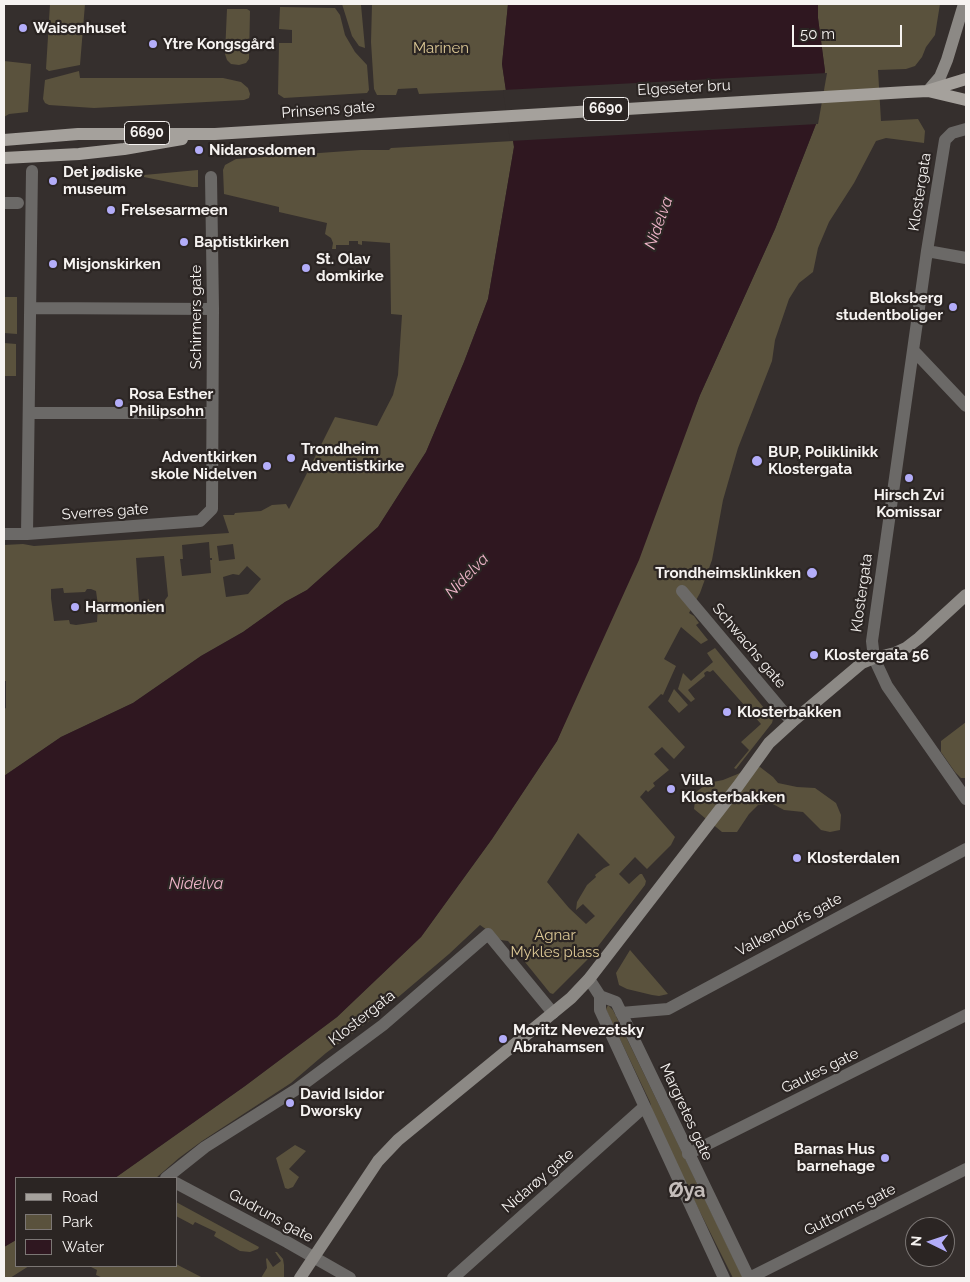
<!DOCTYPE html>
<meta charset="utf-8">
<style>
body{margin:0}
#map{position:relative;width:970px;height:1282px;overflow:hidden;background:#352f2d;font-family:Raleway,sans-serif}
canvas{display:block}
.frame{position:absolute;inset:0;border:5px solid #f6f3f1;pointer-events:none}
.legend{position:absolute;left:15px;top:1177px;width:162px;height:90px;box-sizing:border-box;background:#2b2523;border:1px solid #7c7775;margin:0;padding:6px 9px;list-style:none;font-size:15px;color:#f6f3f1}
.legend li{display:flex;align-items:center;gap:10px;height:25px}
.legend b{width:25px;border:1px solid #7c7775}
.north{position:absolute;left:905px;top:1217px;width:50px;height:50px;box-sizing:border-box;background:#2b2523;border:1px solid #7c7775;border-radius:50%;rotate:274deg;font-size:14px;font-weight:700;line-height:20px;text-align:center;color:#f6f3f1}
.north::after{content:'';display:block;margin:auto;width:18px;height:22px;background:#b3adf9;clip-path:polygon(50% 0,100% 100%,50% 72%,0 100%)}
.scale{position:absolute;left:792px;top:25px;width:110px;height:22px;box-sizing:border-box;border:2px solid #f6f3f1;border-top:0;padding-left:6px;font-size:15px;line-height:18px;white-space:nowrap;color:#f6f3f1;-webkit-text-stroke:4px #2b2523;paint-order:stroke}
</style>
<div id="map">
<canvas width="970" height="1282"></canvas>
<div class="frame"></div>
<ul class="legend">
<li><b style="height:6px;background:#a5a19c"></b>Road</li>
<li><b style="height:14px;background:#5a523d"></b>Park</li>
<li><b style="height:14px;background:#2f1720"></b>Water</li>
</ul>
<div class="north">N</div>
<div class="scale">50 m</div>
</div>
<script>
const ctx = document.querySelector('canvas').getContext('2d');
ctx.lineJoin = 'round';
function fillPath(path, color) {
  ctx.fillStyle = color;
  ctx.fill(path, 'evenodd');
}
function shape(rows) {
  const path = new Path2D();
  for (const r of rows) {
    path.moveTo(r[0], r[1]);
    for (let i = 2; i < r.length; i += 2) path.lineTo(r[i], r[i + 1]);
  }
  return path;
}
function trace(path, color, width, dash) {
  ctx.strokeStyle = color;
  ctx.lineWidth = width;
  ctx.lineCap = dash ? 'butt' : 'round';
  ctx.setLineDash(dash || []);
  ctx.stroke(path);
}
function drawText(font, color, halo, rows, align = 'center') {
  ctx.font = font + ' Raleway,sans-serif';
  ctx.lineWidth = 4.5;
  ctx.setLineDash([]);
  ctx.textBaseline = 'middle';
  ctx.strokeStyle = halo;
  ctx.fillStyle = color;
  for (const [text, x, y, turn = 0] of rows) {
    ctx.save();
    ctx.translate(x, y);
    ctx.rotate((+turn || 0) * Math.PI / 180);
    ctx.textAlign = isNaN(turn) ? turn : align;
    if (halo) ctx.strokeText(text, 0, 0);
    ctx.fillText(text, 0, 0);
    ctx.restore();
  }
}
fillPath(shape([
 [50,4,85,4,80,65,49,71,46,69],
 [342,4,361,5,365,48,359,46,352,36],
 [372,4,508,4,502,64,506,90,419,94,417,88,398,89,396,95,377,95,374,89,371,42],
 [818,4,940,4,935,35,926,47,922,57,915,66,906,69,878,70,881,121,918,119,925,131,924,143,886,138,876,141,854,183,829,222,818,248,813,272,799,283,789,299,775,340,772,361,738,448,723,500,712,560,700,593,689,613,694,616,699,623,696,625,708,640,701,644,681,627,664,659,676,666,663,695,661,694,648,707,685,747,674,759,662,747,654,754,669,770,653,783,655,786,648,792,646,790,640,797,675,837,671,845,647,869,635,857,619,874,629,884,640,874,642,874,646,881,645,885,589,958,553,994,550,993,508,941,501,940,480,925,449,954,376,1016,326,1053,291,1083,202,1141,179,1158,156,1178,115,1178,245,1086,337,1017,421,937,492,839,557,741,700,395,775,229,816,124,825,71,818,18],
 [578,833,610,865,604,868,595,875,596,877,587,885,577,902,576,910,583,904,595,916,586,924,569,908,547,882],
 [280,7,335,8,340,15,345,35,355,52,367,65,369,90,367,93,284,98,278,94,279,43,292,43,292,30,279,29],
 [227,9,247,9,250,11,249,59,246,63,239,65,231,64,227,60,225,54],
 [4,61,31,64,28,112,9,114,4,117],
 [79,71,80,78,223,78,241,82,248,88,250,94,249,98,244,100,94,108,49,105,45,103,43,99,45,80],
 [513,141,514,147,488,299,464,362,426,452,378,527,307,590,285,602,243,632,201,656,133,703,61,737,4,776,4,709,6,708,6,681,4,681,4,545,23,544,34,546,229,533,223,515,234,515,235,513,261,511,272,505,286,504,289,509,335,417,377,426,393,395,398,375,402,315,391,314,390,243,362,241,362,245,358,244,358,241,349,241,349,245,336,245,336,249,332,249,333,243,331,238,325,234,327,223,279,212,279,207,224,194,223,170,225,165,236,159,361,150,389,150,391,148],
 [209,542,210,558,212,558,212,560,210,560,211,573,182,576,180,559,183,559,182,545],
 [233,544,235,559,219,561,217,546],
 [164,556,168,596,165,600,165,607,152,608,152,601,149,601,149,599,141,603,139,601,136,558],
 [247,566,261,579,248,594,226,597,223,577,233,574,239,575],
 [63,588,64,593,85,592,87,589,91,589,96,591,98,605,97,622,76,625,70,624,69,620,54,621,51,598,51,589],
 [198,170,198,187,192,187,144,177,144,175],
 [4,297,17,297,17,334,4,333],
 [4,343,16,344,16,376,4,376],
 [715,648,773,719,772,723,736,769,734,768,749,750,741,742,761,724,713,670,710,672,707,671,704,673,705,676,688,690,695,699,691,702,678,689,683,673,691,681,713,662,707,653],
 [674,689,688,705,679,713,668,701],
 [966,722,966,778,961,778,955,772,941,752,941,741],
 [760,767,773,777,778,783,797,787,815,788,836,803,841,815,840,830,830,832,821,830,803,812,784,810,771,803,758,805,749,814,737,832,722,832,694,809,696,792,708,783,723,780,745,771],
 [630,950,668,994,659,996,652,995,627,989,619,985,616,973],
 [608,1005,613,1010,743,1278,733,1278,655,1122,650,1102,608,1014,606,1009],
 [295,1145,306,1151,289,1169,299,1177,293,1187,288,1189,285,1188,276,1158],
 [176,1202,259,1247,258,1249,250,1252,240,1251,214,1236,216,1232,195,1222,193,1225,176,1216],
 [16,1240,16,1266,29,1266,10,1278,4,1278,4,1247],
 [275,1252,277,1252,283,1259,284,1265,284,1277,261,1278,267,1268,266,1259,267,1258,273,1267,281,1261],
 [176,1264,203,1278,115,1278,113,1277,103,1278,96,1275,97,1270,89,1266,176,1266]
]), '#5a523d');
fillPath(shape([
 [508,4,818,4,818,18,825,71,816,124,775,229,700,395,639,560,557,741,492,839,421,937,337,1017,245,1086,115,1178,16,1178,16,1240,4,1247,4,776,61,737,133,703,201,656,243,632,285,602,307,590,378,527,426,452,464,362,488,299,514,147,502,64]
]), '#2f1720');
fillPath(shape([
 [827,73,818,124,510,141,503,90]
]), '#352f2d');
trace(shape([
 [966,129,952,133,945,140,927,251,872,641,874,658,887,686,966,799],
 [4,203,18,203],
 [927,251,966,258],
 [31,308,213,309],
 [913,350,966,406],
 [29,413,212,413],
 [4,534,27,534,200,521,212,509,213,309,211,177],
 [27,534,32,171],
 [682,591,792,722],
 [589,979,600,996,600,1010,724,1278],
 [600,996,616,1002,749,1278,966,1169],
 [621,1013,668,1009,966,849],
 [688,1154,966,1015],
 [166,1178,205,1147,297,1089,383,1025,488,934,553,1013],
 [176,1183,287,1242,350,1278],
 [453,1278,644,1107]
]), '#6b6967', 12);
trace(shape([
 [928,91,940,77,947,60,964,4],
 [300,1278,378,1161,398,1140,571,998,589,979,738,786,769,743,792,722,862,663,874,658,895,653,906,648,919,638,966,595]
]), '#8c8985', 12);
trace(shape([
 [930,90,966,79],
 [4,140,78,134,215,134,907,92,928,91,966,100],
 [4,158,79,154,124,149,182,139]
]), '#a5a19c', 12);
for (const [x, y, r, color] of [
 [23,28,5,"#b3adf9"],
 [153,44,5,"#b3adf9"],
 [199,150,5,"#b3adf9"],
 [53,181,5,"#b3adf9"],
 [111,210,5,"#b3adf9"],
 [184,242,5,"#b3adf9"],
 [53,264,5,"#b3adf9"],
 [306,268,5,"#b3adf9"],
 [953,307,5,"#b3adf9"],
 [119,403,5,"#b3adf9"],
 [291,458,5,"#b3adf9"],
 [757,461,6,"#b3adf9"],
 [267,466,5,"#b3adf9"],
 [909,478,5,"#b3adf9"],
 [812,573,6,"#b3adf9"],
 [75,607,5,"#b3adf9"],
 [814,655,5,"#b3adf9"],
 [727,712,5,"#b3adf9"],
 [671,789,5,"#b3adf9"],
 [797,858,5,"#b3adf9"],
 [503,1039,5,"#b3adf9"],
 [290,1103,5,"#b3adf9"],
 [885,1158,5,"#b3adf9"]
]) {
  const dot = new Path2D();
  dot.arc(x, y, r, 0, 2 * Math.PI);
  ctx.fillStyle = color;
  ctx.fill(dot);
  trace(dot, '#2b2523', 2);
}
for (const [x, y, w] of [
 [606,109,45],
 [147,133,45]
]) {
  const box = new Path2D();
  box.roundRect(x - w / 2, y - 11.5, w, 23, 4);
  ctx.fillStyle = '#2b2523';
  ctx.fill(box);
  trace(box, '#f6f3f1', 1);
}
drawText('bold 14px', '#f6f3f1', null, [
 ["6690",606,109],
 ["6690",147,133]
]);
drawText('bold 15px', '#f6f3f1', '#2b2523', [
 ["Waisenhuset",33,28],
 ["Ytre Kongsgård",163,44],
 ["Nidarosdomen",209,150],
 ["Det jødiske",63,172],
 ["museum",63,189],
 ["Frelsesarmeen",121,210],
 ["Baptistkirken",194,242],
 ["St. Olav",316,259],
 ["domkirke",316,276],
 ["Misjonskirken",63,264],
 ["Bloksberg",943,298,"right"],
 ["studentboliger",943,315,"right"],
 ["Rosa Esther",129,394],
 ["Philipsohn",129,411],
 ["Trondheim",301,449],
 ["Adventistkirke",301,466],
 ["BUP, Poliklinikk",768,452],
 ["Klostergata",768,469],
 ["Adventkirken",257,457,"right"],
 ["skole Nidelven",257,474,"right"],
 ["Hirsch Zvi",909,495,"center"],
 ["Komissar",909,512,"center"],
 ["Trondheimsklinkken",801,573,"right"],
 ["Harmonien",85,607],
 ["Klostergata 56",824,655],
 ["Klosterbakken",737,712],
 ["Villa",681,780],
 ["Klosterbakken",681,797],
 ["Klosterdalen",807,858],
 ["Moritz Nevezetsky",513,1030],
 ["Abrahamsen",513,1047],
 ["David Isidor",300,1094],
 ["Dworsky",300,1111],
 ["Barnas Hus",875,1149,"right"],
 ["barnehage",875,1166,"right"]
], 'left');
drawText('15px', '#dcc895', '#2b2523', [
 ["Marinen",441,48],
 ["Agnar",555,935],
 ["Mykles plass",555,952]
]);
drawText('15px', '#f6f3f1', '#2b2523', [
 ["Elgeseter bru",684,88,-3],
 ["Prinsens gate",328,110,-4],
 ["Klostergata",920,192,-81],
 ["Schirmers gate",196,317,-90],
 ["Sverres gate",105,512,-4],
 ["Klostergata",862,593,-82],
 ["Schwachs gate",749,646,50],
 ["Valkendorfs gate",789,925,-28],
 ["Klostergata",362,1018,-38],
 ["Gautes gate",820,1071,-26],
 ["Margretes gate",686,1112,65],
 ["Nidarøy gate",538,1181,-41],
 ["Guttorms gate",850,1210,-26],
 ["Gudruns gate",271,1216,29]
]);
drawText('italic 16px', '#efb5c9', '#2b2523', [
 ["Nidelva",659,223,-70],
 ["Nidelva",467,576,-46],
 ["Nidelva",196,884]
]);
drawText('bold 20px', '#c4bdba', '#2b2523', [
 ["Øya",687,1191]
]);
</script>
